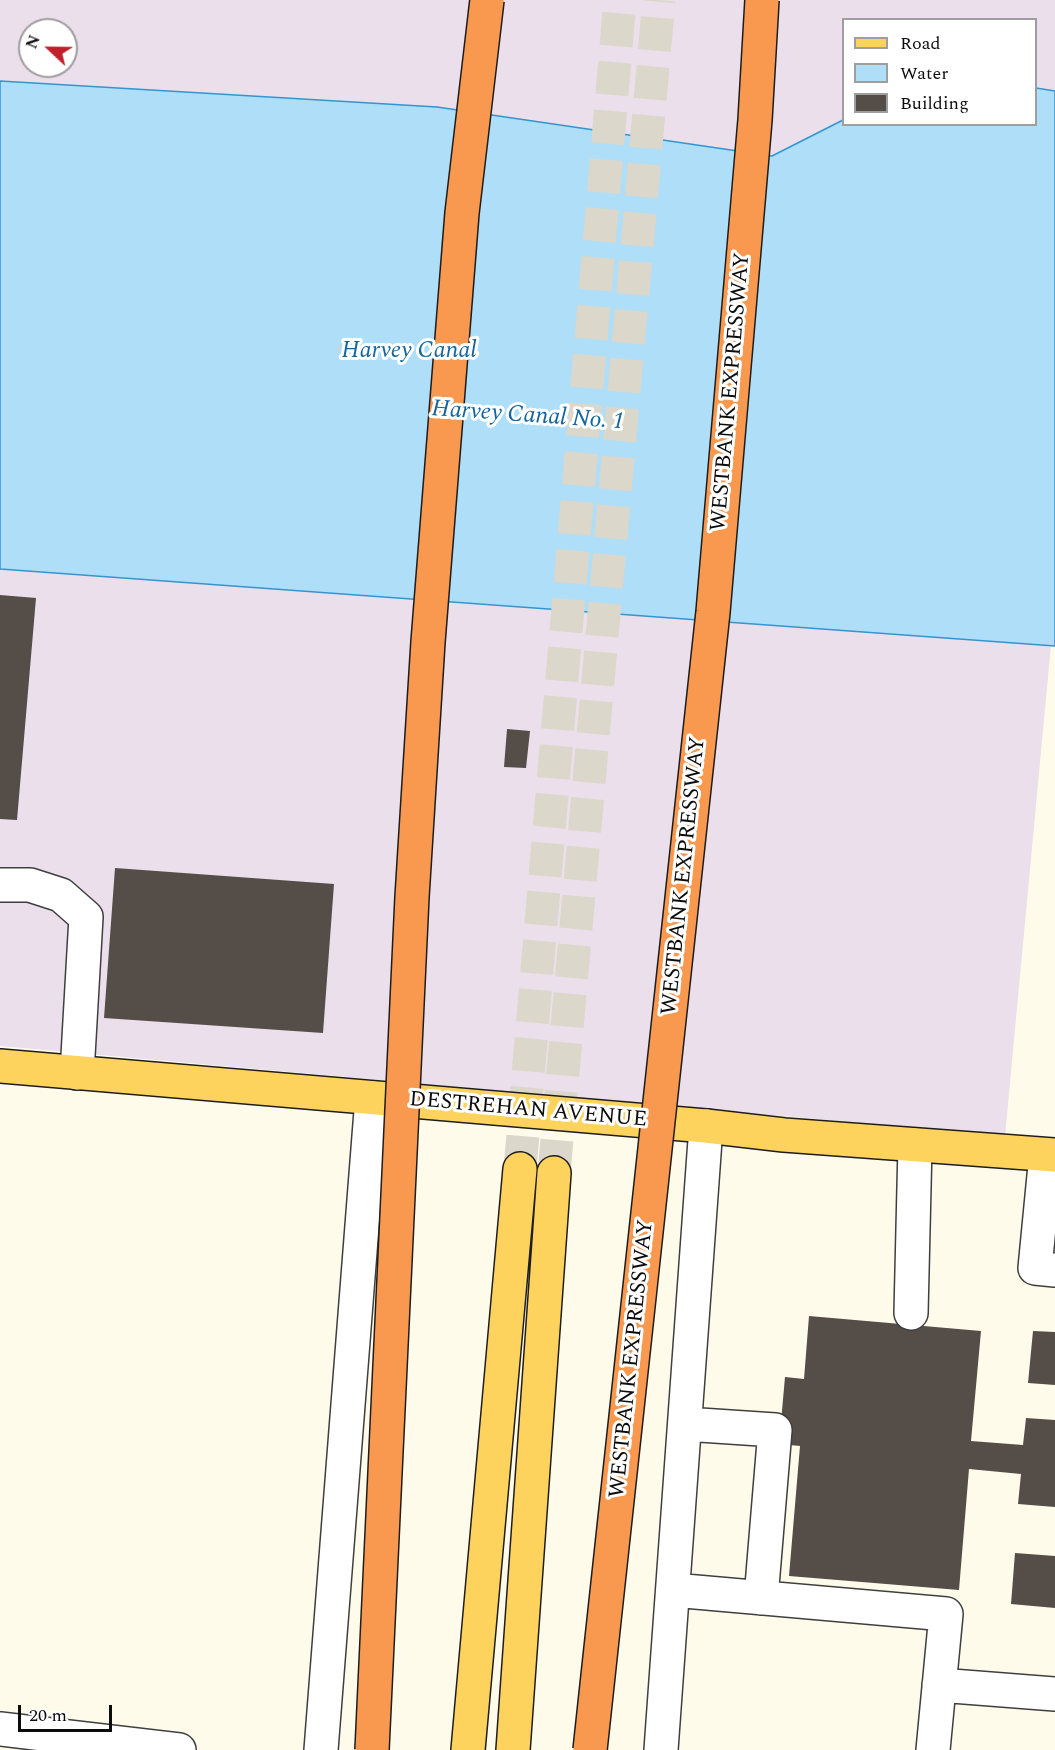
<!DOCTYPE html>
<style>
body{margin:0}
#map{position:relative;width:1055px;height:1750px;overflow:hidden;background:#fffbeb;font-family:Spectral,serif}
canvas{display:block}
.legend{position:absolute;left:842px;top:18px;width:195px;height:108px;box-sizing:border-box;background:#fff;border:2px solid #9e9e9e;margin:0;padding:8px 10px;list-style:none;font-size:18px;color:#0c0c0c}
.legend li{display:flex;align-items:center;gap:12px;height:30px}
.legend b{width:30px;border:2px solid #9e9e9e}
.north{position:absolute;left:18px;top:18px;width:60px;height:60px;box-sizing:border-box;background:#fff;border:2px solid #9e9e9e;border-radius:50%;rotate:292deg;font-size:16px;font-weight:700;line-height:24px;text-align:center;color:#0c0c0c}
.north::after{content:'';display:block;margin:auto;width:21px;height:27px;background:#bf202b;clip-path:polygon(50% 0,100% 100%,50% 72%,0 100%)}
.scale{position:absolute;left:18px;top:1705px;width:94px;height:27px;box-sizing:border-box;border:3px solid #0c0c0c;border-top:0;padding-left:8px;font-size:18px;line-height:21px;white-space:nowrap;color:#0c0c0c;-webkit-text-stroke:4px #fff;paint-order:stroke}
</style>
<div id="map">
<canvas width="1055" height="1750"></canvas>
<ul class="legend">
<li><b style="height:8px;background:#fdd35d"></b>Road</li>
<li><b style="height:16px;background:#aedef8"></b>Water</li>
<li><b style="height:16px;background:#554d48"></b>Building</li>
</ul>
<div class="north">N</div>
<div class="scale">20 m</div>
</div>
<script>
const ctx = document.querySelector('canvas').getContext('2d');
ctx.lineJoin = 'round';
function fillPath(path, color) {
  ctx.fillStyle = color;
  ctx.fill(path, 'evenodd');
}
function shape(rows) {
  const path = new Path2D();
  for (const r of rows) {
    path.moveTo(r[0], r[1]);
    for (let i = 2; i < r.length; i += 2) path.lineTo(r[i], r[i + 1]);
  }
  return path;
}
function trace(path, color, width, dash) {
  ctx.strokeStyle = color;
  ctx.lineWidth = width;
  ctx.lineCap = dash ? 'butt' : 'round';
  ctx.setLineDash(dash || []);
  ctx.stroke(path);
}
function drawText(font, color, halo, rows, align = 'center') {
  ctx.font = font + ' Spectral,serif';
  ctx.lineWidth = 6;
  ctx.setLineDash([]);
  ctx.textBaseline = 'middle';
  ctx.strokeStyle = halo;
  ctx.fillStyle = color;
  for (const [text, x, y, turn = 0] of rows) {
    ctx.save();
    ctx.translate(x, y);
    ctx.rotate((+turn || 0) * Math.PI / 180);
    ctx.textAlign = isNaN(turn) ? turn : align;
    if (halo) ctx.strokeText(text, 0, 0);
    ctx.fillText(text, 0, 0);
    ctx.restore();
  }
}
fillPath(shape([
 [0,0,1055,0,1055,91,1036,88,1036,20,844,20,843,120,772,156,437,107,0,81],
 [30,30,66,30,66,66,30,66],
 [0,569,1051,645,1005,1136,0,1046]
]), '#eadfeb');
const water = shape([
 [0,81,437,107,772,156,843,120,844,124,1036,124,1036,88,1055,91,1055,646,0,569,0,81]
]);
fillPath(water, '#aedef8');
trace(water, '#3395d1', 1.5);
fillPath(shape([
 [0,595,36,598,17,820,0,819],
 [507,729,530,731,526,768,504,767],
 [115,868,334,884,323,1033,104,1018],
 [809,1316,981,1331,971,1441,1023,1445,1026,1418,1055,1420,1055,1507,1018,1504,1021,1474,969,1469,959,1590,789,1576,800,1446,779,1444,785,1377,804,1379],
 [1033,1331,1055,1332,1055,1385,1028,1383],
 [1015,1553,1055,1556,1055,1608,1011,1604]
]), '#554d48');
trace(shape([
 [520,1169,620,0],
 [554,1173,659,0]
]), '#dbd7ca', 33, [33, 16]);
const minor = shape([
 [0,885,30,885,61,895,86,917,77,1073],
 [1046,1155,1035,1268,1055,1270],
 [911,1313,915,1145],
 [685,1424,775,1430,761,1598],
 [673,1590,946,1614,933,1750],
 [939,1685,1055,1694],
 [0,1729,179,1750],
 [321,1750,372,1098],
 [661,1750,706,1126]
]);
const major = shape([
 [0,1066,706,1126,784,1135,1055,1155],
 [468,1750,520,1169],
 [513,1750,554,1173]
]);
trace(minor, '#3f3f3f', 36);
trace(major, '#1d1d1d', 36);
trace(minor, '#fff', 33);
trace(major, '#fdd35d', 33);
const highwayBridge = shape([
 [372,1750,412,897,428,642,462,213,487,0],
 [590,1750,713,612,755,120,762,0]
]);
trace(highwayBridge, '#1d1d1d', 36, []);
trace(highwayBridge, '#f9994f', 33);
drawText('22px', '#0c0c0c', '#fff', [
 ["WESTBANK EXPRESSWAY",732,392,-85],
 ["WESTBANK EXPRESSWAY",685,876,-84],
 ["DESTREHAN AVENUE",528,1111,5],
 ["WESTBANK EXPRESSWAY",633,1359,-84]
]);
drawText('italic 24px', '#1265a0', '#fff', [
 ["Harvey Canal",409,352],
 ["Harvey Canal No. 1",528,417,4]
]);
</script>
